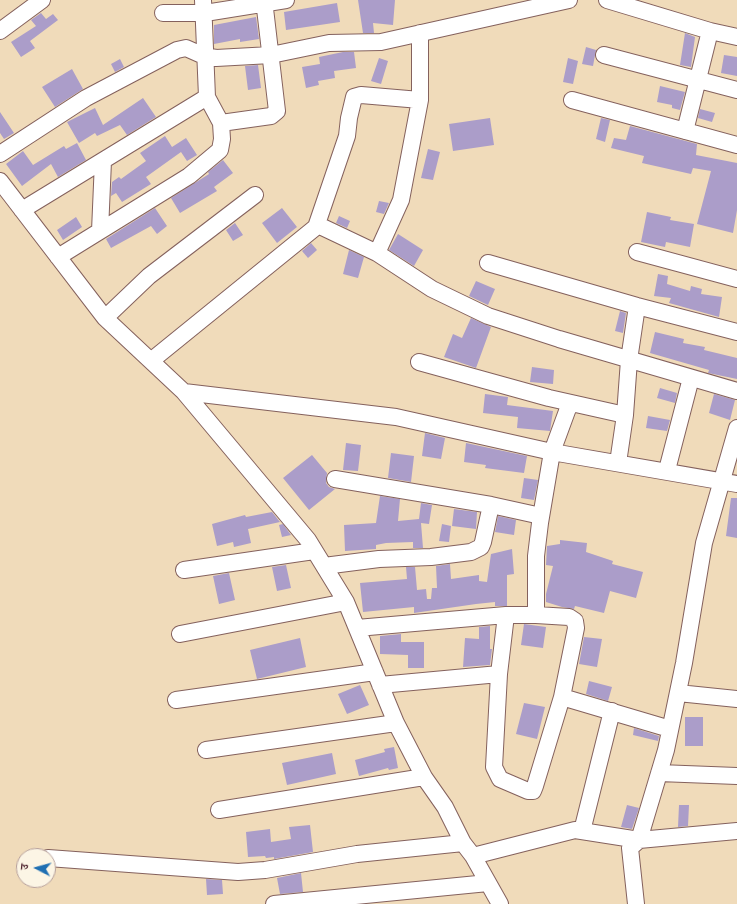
<!DOCTYPE html>
<meta charset="utf-8">
<style>
body{margin:0}
#map{position:relative;width:737px;height:904px;overflow:hidden;background:#f0dbba;font-family:Alegreya,"Noto Serif Devanagari",serif}
canvas{display:block}
.north{position:absolute;left:16px;top:848px;width:40px;height:40px;box-sizing:border-box;background:#fcf5e5;border:1px solid #b59f9b;border-radius:50%;rotate:276deg;font-size:11px;font-weight:700;line-height:16px;text-align:center;color:#4a1f2b}
.north::after{content:'';display:block;margin:auto;width:14px;height:18px;background:#1f6fb2;clip-path:polygon(50% 0,100% 100%,50% 72%,0 100%)}
</style>
<div id="map">
<canvas width="737" height="904"></canvas>
<div class="north">उ</div>
</div>
<script>
const ctx = document.querySelector('canvas').getContext('2d');
ctx.lineJoin = 'round';
function fillPath(path, color) {
  ctx.fillStyle = color;
  ctx.fill(path, 'evenodd');
}
function shape(rows) {
  const path = new Path2D();
  for (const r of rows) {
    path.moveTo(r[0], r[1]);
    for (let i = 2; i < r.length; i += 2) path.lineTo(r[i], r[i + 1]);
  }
  return path;
}
function trace(path, color, width, dash) {
  ctx.strokeStyle = color;
  ctx.lineWidth = width;
  ctx.lineCap = dash ? 'butt' : 'round';
  ctx.setLineDash(dash || []);
  ctx.stroke(path);
}
fillPath(shape([
 [358,0,395,0,393,25,373,23,374,33,363,33],
 [337,3,340,22,286,30,284,12],
 [41,13,46,19,53,14,58,20,30,41,35,48,21,57,11,42,36,26,31,20],
 [256,17,259,39,240,42,240,39,214,44,214,25],
 [685,33,695,37,691,67,680,65],
 [586,47,596,50,593,66,582,64],
 [343,52,354,52,356,68,334,71,335,78,318,81,319,85,306,88,302,67,320,64,319,57],
 [724,55,737,57,737,76,721,73],
 [379,58,388,61,381,84,371,81],
 [568,58,578,61,573,84,563,82],
 [120,59,124,67,115,72,111,64],
 [258,65,261,88,248,90,245,66],
 [72,69,83,89,55,107,42,87],
 [660,86,685,92,680,110,672,108,672,105,657,102],
 [143,98,156,117,127,135,120,125,97,136,95,133,79,143,67,122,95,108,103,125],
 [700,109,715,113,712,122,698,118],
 [0,112,14,133,4,139,0,133],
 [490,118,494,145,453,151,449,124],
 [601,118,610,120,605,142,596,139],
 [630,126,697,144,696,155,737,163,737,210,733,233,697,224,711,171,693,168,691,174,642,163,644,156,611,148,614,138,626,140],
 [165,136,172,147,186,138,197,155,187,161,181,152,146,177,151,184,122,202,116,193,111,196,112,182,119,177,121,179,146,161,140,153],
 [77,143,86,160,58,177,51,164,22,186,6,164,23,151,33,165,64,146,66,149],
 [428,149,440,152,433,180,421,178],
 [223,160,233,173,214,187,217,191,180,213,171,198,209,174,208,172],
 [379,201,389,203,384,214,376,212],
 [155,208,167,226,157,234,151,226,111,248,106,239],
 [282,208,297,227,277,243,262,223],
 [647,212,671,217,670,220,694,224,690,247,666,242,665,247,641,242],
 [339,216,350,221,347,228,336,223],
 [76,217,82,227,63,240,57,230],
 [235,223,243,235,233,241,226,230],
 [398,234,423,250,414,266,389,250],
 [311,243,317,250,308,258,302,251],
 [349,250,364,257,358,278,343,274],
 [658,274,668,276,667,284,690,291,691,286,702,289,701,294,722,297,719,317,669,303,671,298,654,296],
 [476,281,495,289,488,305,469,296],
 [620,311,626,313,623,333,615,331],
 [471,318,491,327,476,368,444,357,453,334,462,338],
 [655,332,684,339,683,343,705,347,704,350,737,358,737,379,708,373,709,370,650,353],
 [532,367,554,370,553,384,530,382],
 [660,388,677,393,675,403,657,398],
 [485,394,508,397,507,405,553,411,550,431,517,428,518,417,483,413],
 [714,394,735,400,730,420,709,413],
 [648,416,670,420,667,431,646,428],
 [425,433,445,438,441,459,422,456],
 [346,443,361,445,358,471,343,470],
 [466,443,527,456,524,473,485,468,486,465,464,462],
 [391,453,414,456,411,482,388,478],
 [312,455,327,473,326,483,329,487,335,489,309,510,283,478],
 [524,478,538,480,534,500,521,498],
 [380,496,400,499,398,521,419,519,421,503,432,505,429,524,421,523,423,548,413,548,413,542,386,543,376,545,376,549,345,551,344,525,376,523],
 [731,498,737,498,737,538,726,536],
 [454,509,477,512,476,529,452,526],
 [272,512,280,522,248,529,251,543,234,547,233,542,217,546,212,524,245,515,246,517],
 [498,516,516,520,514,535,495,532],
 [283,524,291,535,282,537,279,525],
 [442,524,451,526,449,542,439,541],
 [560,540,587,543,586,552,613,561,612,564,643,572,636,598,610,591,604,613,575,606,574,609,562,607,546,602,546,594,553,566,546,565,547,546,560,544],
 [512,549,514,574,507,575,507,606,495,606,495,602,476,604,414,613,414,607,363,612,360,583,407,579,406,567,415,567,417,590,426,589,427,599,431,599,432,588,437,588,436,566,450,564,451,579,479,575,479,581,487,582,491,554],
 [286,565,291,588,277,591,272,567],
 [229,573,235,600,219,604,213,576],
 [524,624,546,627,543,648,521,645],
 [490,626,490,649,492,649,490,665,463,667,465,638,479,639,479,627],
 [401,634,401,642,424,642,424,668,408,668,408,655,380,654,380,636],
 [584,637,602,639,597,667,579,664],
 [300,638,306,667,257,679,250,650],
 [589,681,612,687,608,701,586,694],
 [360,685,369,705,347,714,338,694],
 [524,703,545,707,537,739,516,734],
 [685,717,703,717,703,746,685,746],
 [634,728,659,736,658,741,633,735],
 [394,747,398,768,389,770,388,768,359,776,355,760,385,752,384,749],
 [332,753,336,774,287,785,282,763],
 [627,805,639,808,632,829,621,827],
 [679,805,689,805,688,826,678,827],
 [310,825,313,852,274,859,274,857,266,858,265,856,248,857,246,832,270,829,271,842,291,839,289,827],
 [301,873,303,892,280,894,277,878],
 [206,879,222,880,223,894,207,895]
]), '#ab9dc9');
const minor = shape([
 [607,0,710,31],
 [163,13,205,13,286,0],
 [0,31,42,0],
 [604,55,737,90],
 [572,100,737,145],
 [221,123,271,116,277,111,264,0],
 [685,131,710,31,737,37],
 [0,154,86,98,177,50,186,48,204,56,216,58,271,55,329,43,381,42,569,0],
 [0,181,105,318,184,392,308,540,346,602,396,723,424,777,445,807,463,843,473,856,500,904],
 [22,210,207,97],
 [318,225,377,253,432,289,488,316,559,339,737,391],
 [100,231,103,161],
 [637,252,737,279],
 [377,253,401,200,420,100,420,33],
 [58,257,189,176,220,150,222,139,221,123,207,97,203,0],
 [488,263,637,306,737,332],
 [105,318,149,276,255,195],
 [152,360,316,227,347,136,349,118,354,97,361,95,420,100],
 [419,362,549,398,625,415],
 [184,392,396,417,552,452,737,484],
 [618,463,625,415,629,360,637,306],
 [667,470,691,378],
 [335,479,491,505,541,516],
 [324,566,379,559,431,557,471,552,481,547,483,542,491,505],
 [184,570,314,551],
 [536,615,536,556,540,523,552,452,570,403],
 [357,628,506,615,536,615,569,617,575,621,576,628,562,697,535,786,533,791,528,791,500,779,494,767,499,674,506,615],
 [180,634,346,602],
 [380,685,499,674],
 [678,693,737,699],
 [562,697,670,729],
 [176,700,375,672],
 [206,750,396,723],
 [659,773,737,776],
 [219,810,424,777],
 [582,831,612,711],
 [473,856,575,830,639,840,737,831],
 [48,858,238,872,265,870,357,854,463,843],
 [274,904,488,883],
 [636,904,630,848,639,840,666,750,684,663,704,543,737,428]
]);
trace(minor, '#84615d', 18);
trace(minor, '#fff', 16);
</script>
